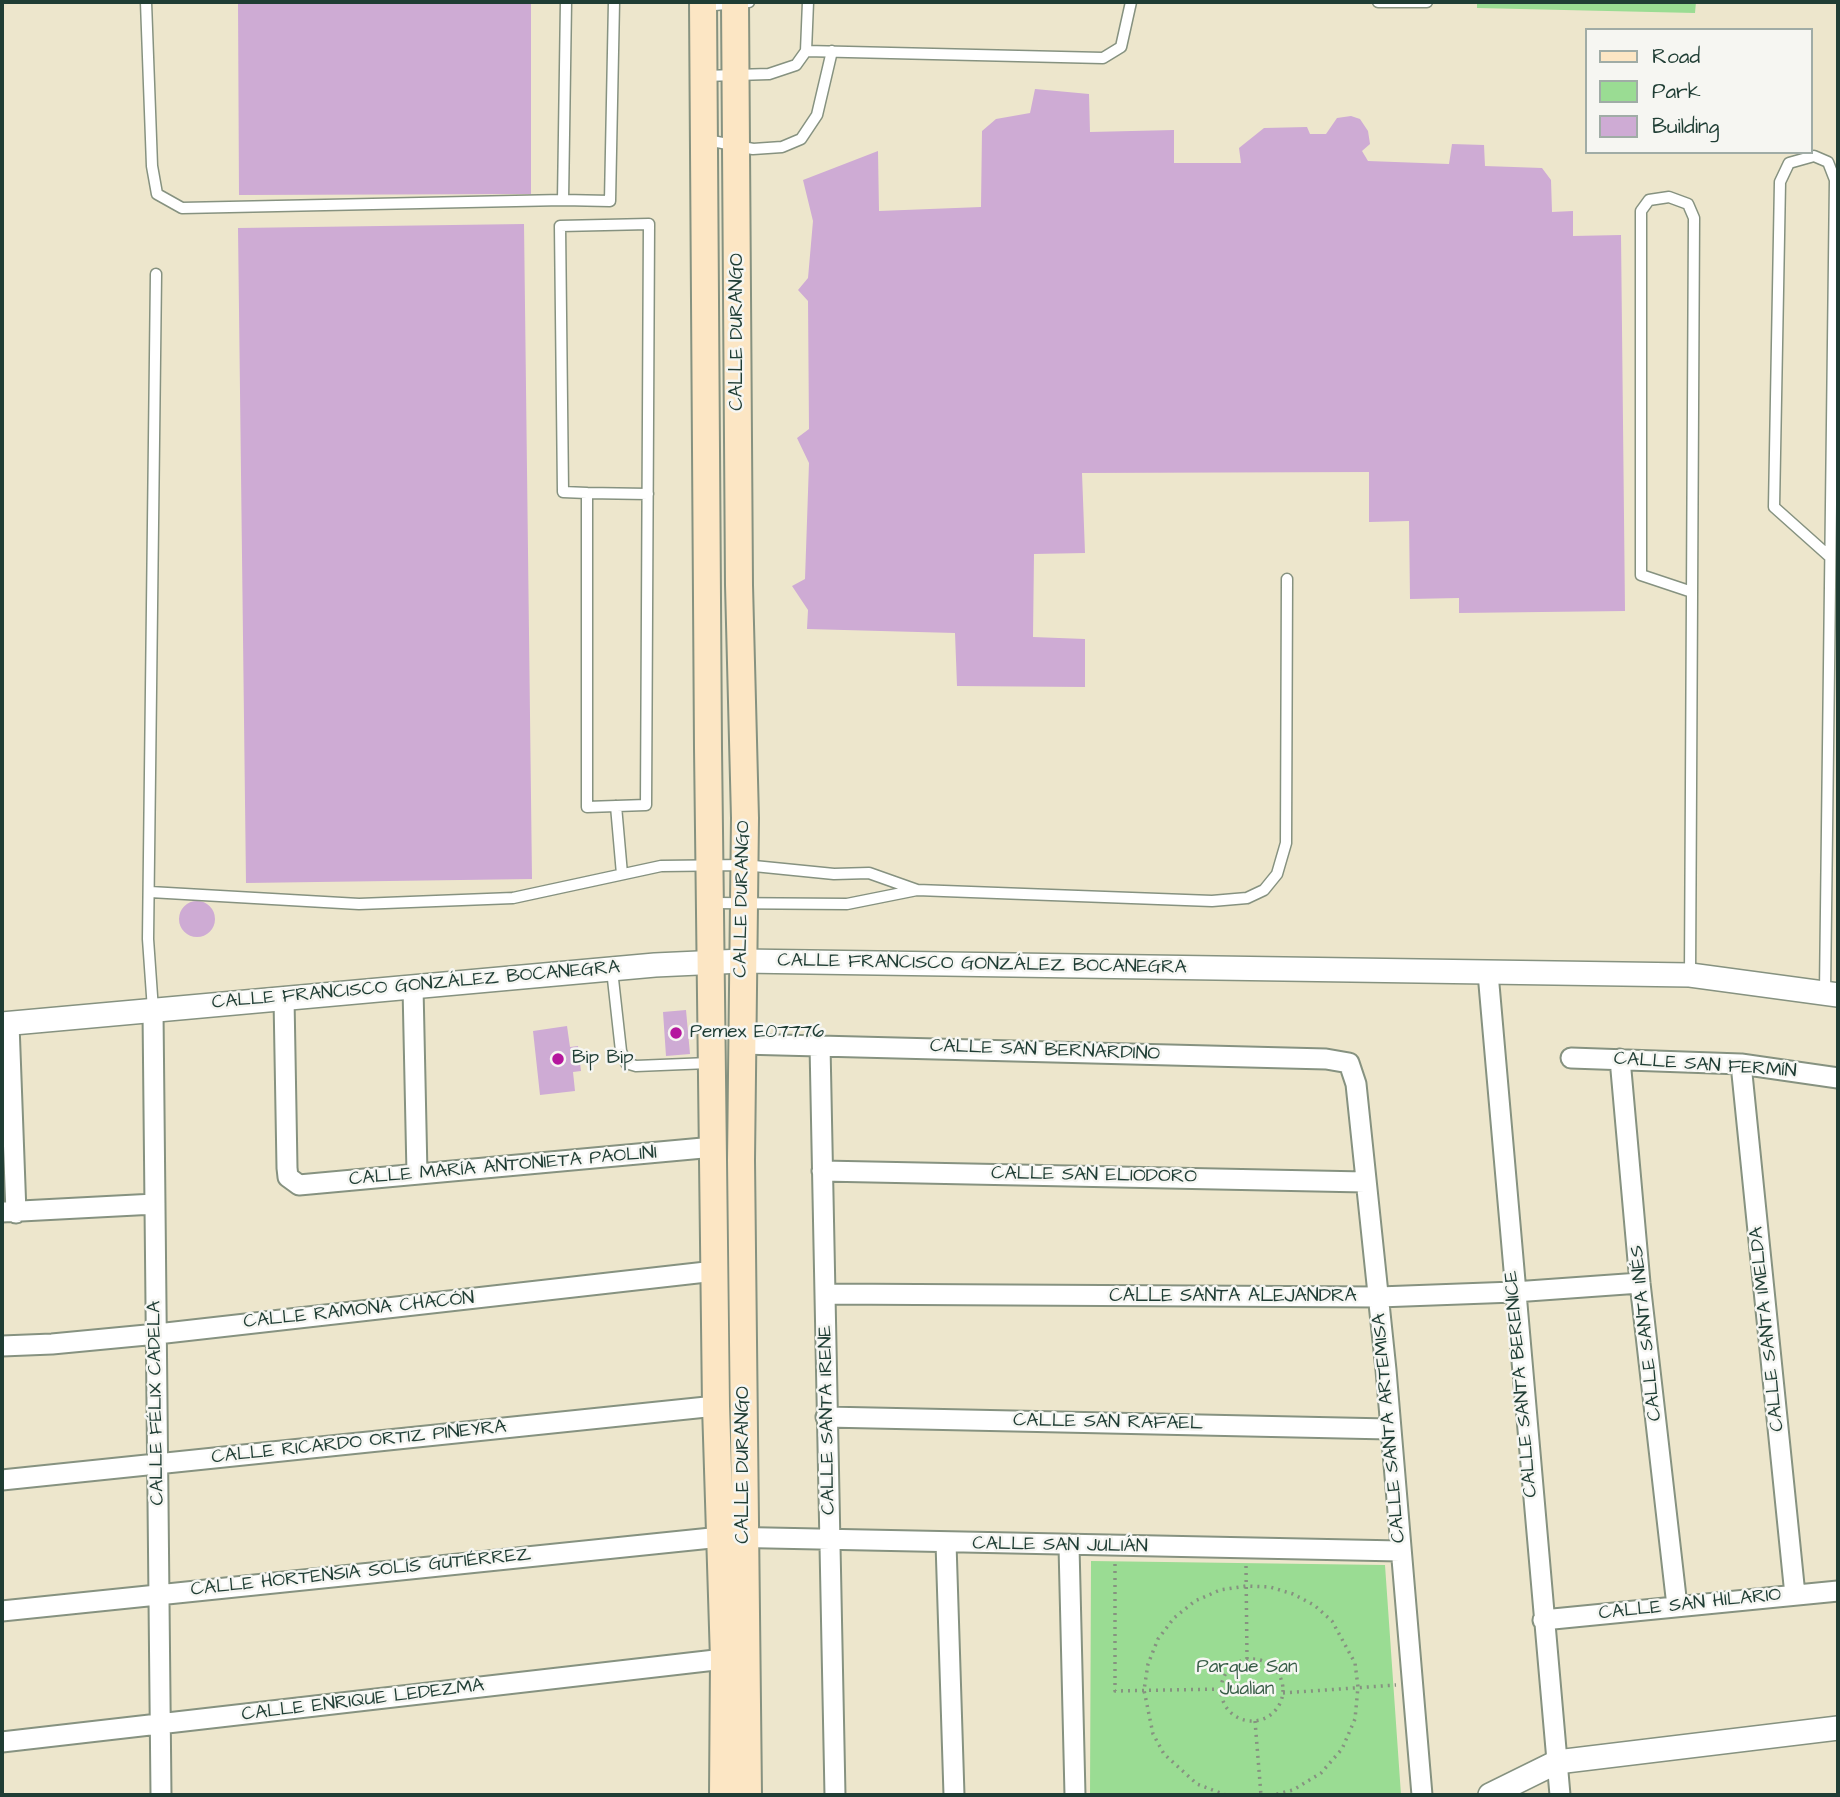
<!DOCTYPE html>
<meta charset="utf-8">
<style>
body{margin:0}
#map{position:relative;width:1840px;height:1797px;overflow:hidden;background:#ede6cc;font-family:"Architects Daughter",sans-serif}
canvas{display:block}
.frame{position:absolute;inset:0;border:4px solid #1f3d34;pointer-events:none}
.legend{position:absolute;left:1585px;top:28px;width:228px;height:126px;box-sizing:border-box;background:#f6f6f2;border:2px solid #a0aca6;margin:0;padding:9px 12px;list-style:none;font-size:21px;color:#1f3d34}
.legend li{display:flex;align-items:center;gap:14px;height:35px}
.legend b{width:35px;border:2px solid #a0aca6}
</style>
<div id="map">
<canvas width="1840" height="1797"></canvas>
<div class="frame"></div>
<ul class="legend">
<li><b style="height:9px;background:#fce6c4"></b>Road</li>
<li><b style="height:19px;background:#9adc93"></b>Park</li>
<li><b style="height:19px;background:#ceabd4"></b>Building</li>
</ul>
</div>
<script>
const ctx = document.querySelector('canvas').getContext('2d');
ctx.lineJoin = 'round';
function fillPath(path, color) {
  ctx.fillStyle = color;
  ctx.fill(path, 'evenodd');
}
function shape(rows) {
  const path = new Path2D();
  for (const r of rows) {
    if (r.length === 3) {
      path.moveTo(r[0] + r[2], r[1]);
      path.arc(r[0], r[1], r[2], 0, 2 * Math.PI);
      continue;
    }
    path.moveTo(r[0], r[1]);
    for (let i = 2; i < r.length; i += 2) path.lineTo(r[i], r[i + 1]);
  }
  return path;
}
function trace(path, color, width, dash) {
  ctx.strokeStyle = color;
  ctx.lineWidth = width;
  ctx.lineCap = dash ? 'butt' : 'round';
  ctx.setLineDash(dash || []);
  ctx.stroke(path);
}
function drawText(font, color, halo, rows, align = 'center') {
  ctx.font = font + ' "Architects Daughter",sans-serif';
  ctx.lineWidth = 5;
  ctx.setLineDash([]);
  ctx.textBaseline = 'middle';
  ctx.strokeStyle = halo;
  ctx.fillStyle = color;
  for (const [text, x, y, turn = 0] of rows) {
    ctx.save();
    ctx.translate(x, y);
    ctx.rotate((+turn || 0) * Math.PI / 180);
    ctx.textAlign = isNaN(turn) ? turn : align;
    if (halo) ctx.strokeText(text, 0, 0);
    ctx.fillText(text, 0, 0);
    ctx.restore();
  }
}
fillPath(shape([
 [1477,2,1696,2,1695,13,1477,8],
 [1091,1561,1385,1565,1401,1795,1090,1795]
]), '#9adc93');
fillPath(shape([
 [238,2,531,2,531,194,239,195],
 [1035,89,1089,94,1090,132,1174,130,1174,163,1241,163,1239,148,1264,128,1307,127,1310,134,1326,134,1337,118,1351,116,1360,119,1368,131,1370,144,1362,151,1368,161,1449,164,1452,144,1484,145,1485,166,1542,168,1551,180,1552,212,1573,211,1573,236,1621,235,1625,611,1459,613,1459,598,1410,599,1409,521,1369,522,1369,472,1082,473,1085,553,1034,554,1033,637,1085,639,1085,687,957,686,955,633,807,629,808,610,792,586,805,579,809,463,797,438,809,429,808,301,798,290,808,278,813,221,803,180,878,151,879,211,981,207,982,131,996,119,1030,113],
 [524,224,532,879,246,883,238,228],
 [197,919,18],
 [686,1010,690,1054,666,1056,663,1012],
 [567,1026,570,1047,578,1046,581,1071,573,1072,575,1091,540,1095,533,1031]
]), '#ceabd4');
const service = shape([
 [146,2,152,166,157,194,182,208,563,200],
 [566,2,563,200,610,201,614,2],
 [1378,2,1427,2],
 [703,6,749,2],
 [806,51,1103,58,1121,47,1131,2],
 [704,76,769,74,796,65,806,51,808,2],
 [707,140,753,149,782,147,801,139,817,115,832,51],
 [649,224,646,805,587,807,587,493,563,492,560,226,649,224],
 [587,493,648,494],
 [616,806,622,874],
 [150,892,359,904,513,898,661,866,744,865,834,874,869,873,917,890],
 [712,903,847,904,917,890,1212,901,1247,898,1264,890,1277,874,1286,843,1287,579],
 [612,970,621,1051,626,1063,636,1066,709,1063],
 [1690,975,1694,218,1688,204,1669,197,1649,200,1641,211,1641,575,1692,592],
 [1825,992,1835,180,1828,162,1814,156,1789,163,1780,182,1774,507,1830,557],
 [153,1010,148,939,156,274]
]);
const minor = shape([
 [1488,973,1560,1795],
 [413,987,417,1174],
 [284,998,287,1168,288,1177,299,1185,714,1147],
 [153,1011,161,1795],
 [9,1024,16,1213],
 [741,1044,1326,1059,1349,1063,1356,1084,1386,1370,1422,1795],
 [820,1045,835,1795],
 [1571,1058,1741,1064,1838,1078],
 [1620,1059,1640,1283,1677,1606],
 [1741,1064,1795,1595],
 [822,1171,1365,1182],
 [2,1212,155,1204],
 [825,1294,1379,1297,1514,1292,1640,1283],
 [2,1346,52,1344,157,1334,715,1271],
 [826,1417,1389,1429],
 [2,1480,716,1406],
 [946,1543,954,1795],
 [1069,1546,1075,1795],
 [2,1611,721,1537,1400,1551],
 [1543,1620,1838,1591],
 [2,1742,724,1659]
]);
const tertiary = shape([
 [2,1024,655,965,742,961,1690,975,1838,995],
 [1490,1795,1557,1762,1838,1728]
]);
const secondary = shape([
 [703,2,708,748,716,1406,724,1659,723,1795],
 [735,2,739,585,745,818,741,1160,748,1795]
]);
trace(service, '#869280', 13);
trace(minor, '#869280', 23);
trace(tertiary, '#869280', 26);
trace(secondary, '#869280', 30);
trace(shape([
 [1115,1564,1115,1691,1221,1689],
 [1246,1566,1247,1659],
 [1252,1690,31],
 [1283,1693,1396,1685],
 [1255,1721,1261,1795],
 [1226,1795,1197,1784,1164,1754,1153,1734,1144,1690,1148,1664,1158,1639,1174,1618,1195,1601,1220,1590,1246,1586,1270,1587,1293,1594,1314,1605,1332,1621,1355,1663,1358,1687,1355,1719,1342,1749,1321,1773,1293,1790,1273,1795]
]), '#869280', 3.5, [2, 5]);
trace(service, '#fff', 10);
trace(minor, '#fff', 19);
trace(tertiary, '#fff', 23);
trace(secondary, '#fce6c4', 26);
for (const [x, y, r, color] of [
 [676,1033,7,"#b5179e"],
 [558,1059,7,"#b5179e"]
]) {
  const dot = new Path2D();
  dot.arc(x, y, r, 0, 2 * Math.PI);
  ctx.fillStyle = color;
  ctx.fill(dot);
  trace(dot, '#f6f6f2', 2.5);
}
drawText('19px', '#1f3d34', '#f6f6f2', [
 ["CALLE DURANGO",738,332,-90],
 ["CALLE DURANGO",743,899,-89],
 ["CALLE FRANCISCO GONZÁLEZ BOCANEGRA",982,965,1],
 ["CALLE FRANCISCO GONZÁLEZ BOCANEGRA",416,986,-5],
 ["CALLE SAN BERNARDINO",1045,1051,2],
 ["CALLE SAN FERMÍN",1705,1066,4],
 ["CALLE MARÍA ANTONIETA PAOLINI",503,1167,-5],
 ["CALLE SAN ELIODORO",1094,1176,1],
 ["CALLE SANTA ALEJANDRA",1233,1297],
 ["CALLE RAMONA CHACÓN",359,1311,-6],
 ["CALLE SANTA IMELDA",1768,1329,-96],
 ["CALLE SANTA INÉS",1647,1333,-96],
 ["CALLE SANTA BERENICE",1522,1384,-95],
 ["CALLE FÉLIX CADELA",157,1403,-91],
 ["CALLE SANTA IRENE",828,1420,-91],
 ["CALLE SAN RAFAEL",1108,1423,1],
 ["CALLE SANTA ARTEMISA",1390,1428,-95],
 ["CALLE RICARDO ORTIZ PINEYRA",359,1443,-6],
 ["CALLE DURANGO",744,1465,-90],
 ["CALLE SAN JULIÁN",1060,1546,1],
 ["CALLE HORTENSIA SOLÍS GUTIÉRREZ",361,1573,-6],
 ["CALLE SAN HILARIO",1690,1605,-6],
 ["CALLE ENRIQUE LEDEZMA",363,1701,-7]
]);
drawText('19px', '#1f3d34', '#f6f6f2', [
 ["Pemex E07776",690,1033],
 ["Bip Bip",572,1059]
], 'left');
drawText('19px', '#385d47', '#f6f6f2', [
 ["Parque San",1247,1668],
 ["Jualian",1247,1690]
]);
</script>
